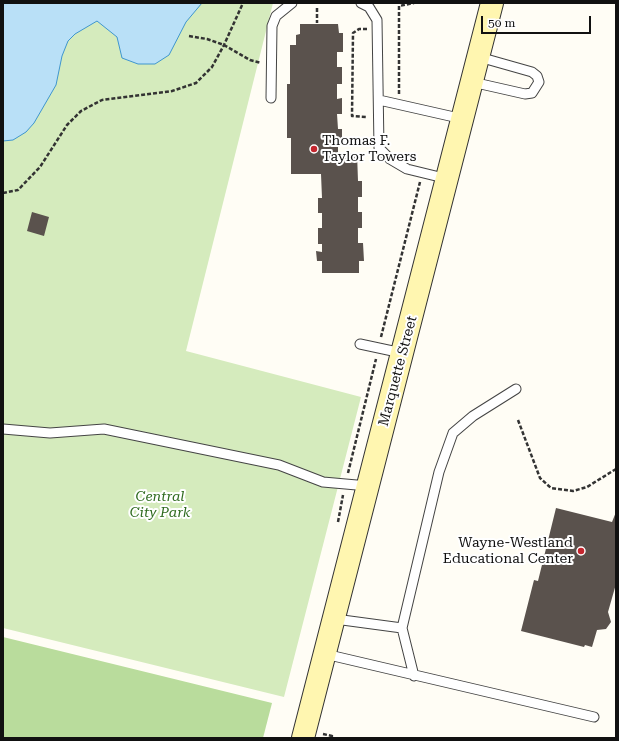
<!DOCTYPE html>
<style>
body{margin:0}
#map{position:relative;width:619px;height:741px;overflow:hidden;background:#fffdf5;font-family:"Roboto Serif",serif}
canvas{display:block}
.frame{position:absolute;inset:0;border:4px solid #111;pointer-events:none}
.scale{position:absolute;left:481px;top:16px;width:110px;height:18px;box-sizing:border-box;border:2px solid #111;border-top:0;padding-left:5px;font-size:12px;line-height:14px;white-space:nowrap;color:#111;-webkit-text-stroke:3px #fff;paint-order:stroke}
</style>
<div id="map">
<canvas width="619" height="741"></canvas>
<div class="frame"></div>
<div class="scale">50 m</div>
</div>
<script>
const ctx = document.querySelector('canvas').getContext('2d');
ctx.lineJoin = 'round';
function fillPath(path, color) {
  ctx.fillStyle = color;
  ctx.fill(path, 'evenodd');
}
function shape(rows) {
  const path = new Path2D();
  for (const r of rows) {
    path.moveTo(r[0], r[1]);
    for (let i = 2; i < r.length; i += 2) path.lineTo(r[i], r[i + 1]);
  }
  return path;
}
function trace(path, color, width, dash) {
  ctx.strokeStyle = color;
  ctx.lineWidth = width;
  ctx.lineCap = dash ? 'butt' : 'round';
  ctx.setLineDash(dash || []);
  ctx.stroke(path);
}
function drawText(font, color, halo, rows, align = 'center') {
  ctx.font = font + ' "Roboto Serif",serif';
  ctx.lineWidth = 4;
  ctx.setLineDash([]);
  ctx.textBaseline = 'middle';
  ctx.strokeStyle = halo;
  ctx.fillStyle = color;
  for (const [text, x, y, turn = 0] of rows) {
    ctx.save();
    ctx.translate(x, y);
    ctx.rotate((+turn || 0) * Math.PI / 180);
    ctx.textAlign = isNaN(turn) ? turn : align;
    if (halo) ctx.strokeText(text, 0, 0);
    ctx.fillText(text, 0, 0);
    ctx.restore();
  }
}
fillPath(shape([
 [3,3,273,3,186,351,361,397,284,697,3,628]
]), '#d5ebbd');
fillPath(shape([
 [3,637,272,703,263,738,3,738]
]), '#b9dc9c');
const water = shape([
 [3,3,202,3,186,22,169,55,155,64,138,64,122,58,117,37,97,21,75,34,68,41,62,56,56,85,34,123,26,132,13,140,3,141,3,3]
]);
fillPath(water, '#b9e0f7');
trace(water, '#3f96cf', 1);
fillPath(shape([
 [300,24,338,24,339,33,343,33,343,52,337,52,337,67,342,67,342,84,337,84,337,99,342,98,342,114,337,114,338,129,342,129,342,145,338,145,338,153,357,153,358,181,362,181,362,197,358,197,358,212,362,212,362,228,358,228,358,243,363,243,364,261,359,261,359,273,322,273,322,261,317,261,316,251,322,252,322,244,318,244,318,228,322,228,322,213,318,213,318,198,322,198,321,174,291,174,291,138,287,138,287,84,290,84,290,45,296,45,296,35,300,34],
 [32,212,49,217,44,236,27,231],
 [556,508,612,522,616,512,616,584,608,612,611,622,606,629,597,630,592,647,585,645,584,647,521,631,534,580,538,581]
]), '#5a524d');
const lane = shape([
 [361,3,369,7,377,20,379,148,390,159,407,169,448,179],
 [472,82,525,94,532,93,539,82,537,76,532,72,479,57],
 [271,98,272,26,276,16,292,3],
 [379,100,463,119],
 [360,344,402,353],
 [3,429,50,433,104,429,279,465,323,482,368,486],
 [335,619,402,628],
 [325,654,594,717],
 [414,676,402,628,439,472,453,433,473,416,516,389]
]);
const secondary = shape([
 [303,738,492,3]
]);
trace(lane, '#444', 11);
trace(secondary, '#333', 24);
trace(shape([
 [317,8,317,23],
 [367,29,359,29,353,33,352,116,367,117],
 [189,36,207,39,224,45,250,60,261,63],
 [399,94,399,6,414,3],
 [3,193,18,190,40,167,67,125,81,111,102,100,172,91,196,83,212,67,224,45,243,3],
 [381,337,420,182],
 [518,420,540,478,551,488,573,491,587,487,616,469],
 [348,473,376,359],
 [338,522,343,495],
 [323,734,332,736,331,738]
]), '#333', 2.5, [4, 2]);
trace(lane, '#fff', 9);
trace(secondary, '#fff6b0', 22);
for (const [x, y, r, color] of [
 [314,149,4,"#c4262e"],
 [581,551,4,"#c4262e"]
]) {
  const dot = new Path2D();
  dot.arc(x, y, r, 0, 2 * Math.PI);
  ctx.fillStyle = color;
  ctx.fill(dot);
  trace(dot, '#fff', 1.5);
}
drawText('14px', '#111', '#fff', [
 ["Thomas F.",322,141],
 ["Taylor Towers",322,157],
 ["Wayne-Westland",573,543,"right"],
 ["Educational Center",573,559,"right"]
], 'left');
drawText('14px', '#111', '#fff', [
 ["Marquette Street",398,371,-75]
]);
drawText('italic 14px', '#2f6b1f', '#fff', [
 ["Central",160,497],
 ["City Park",160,513]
]);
</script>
